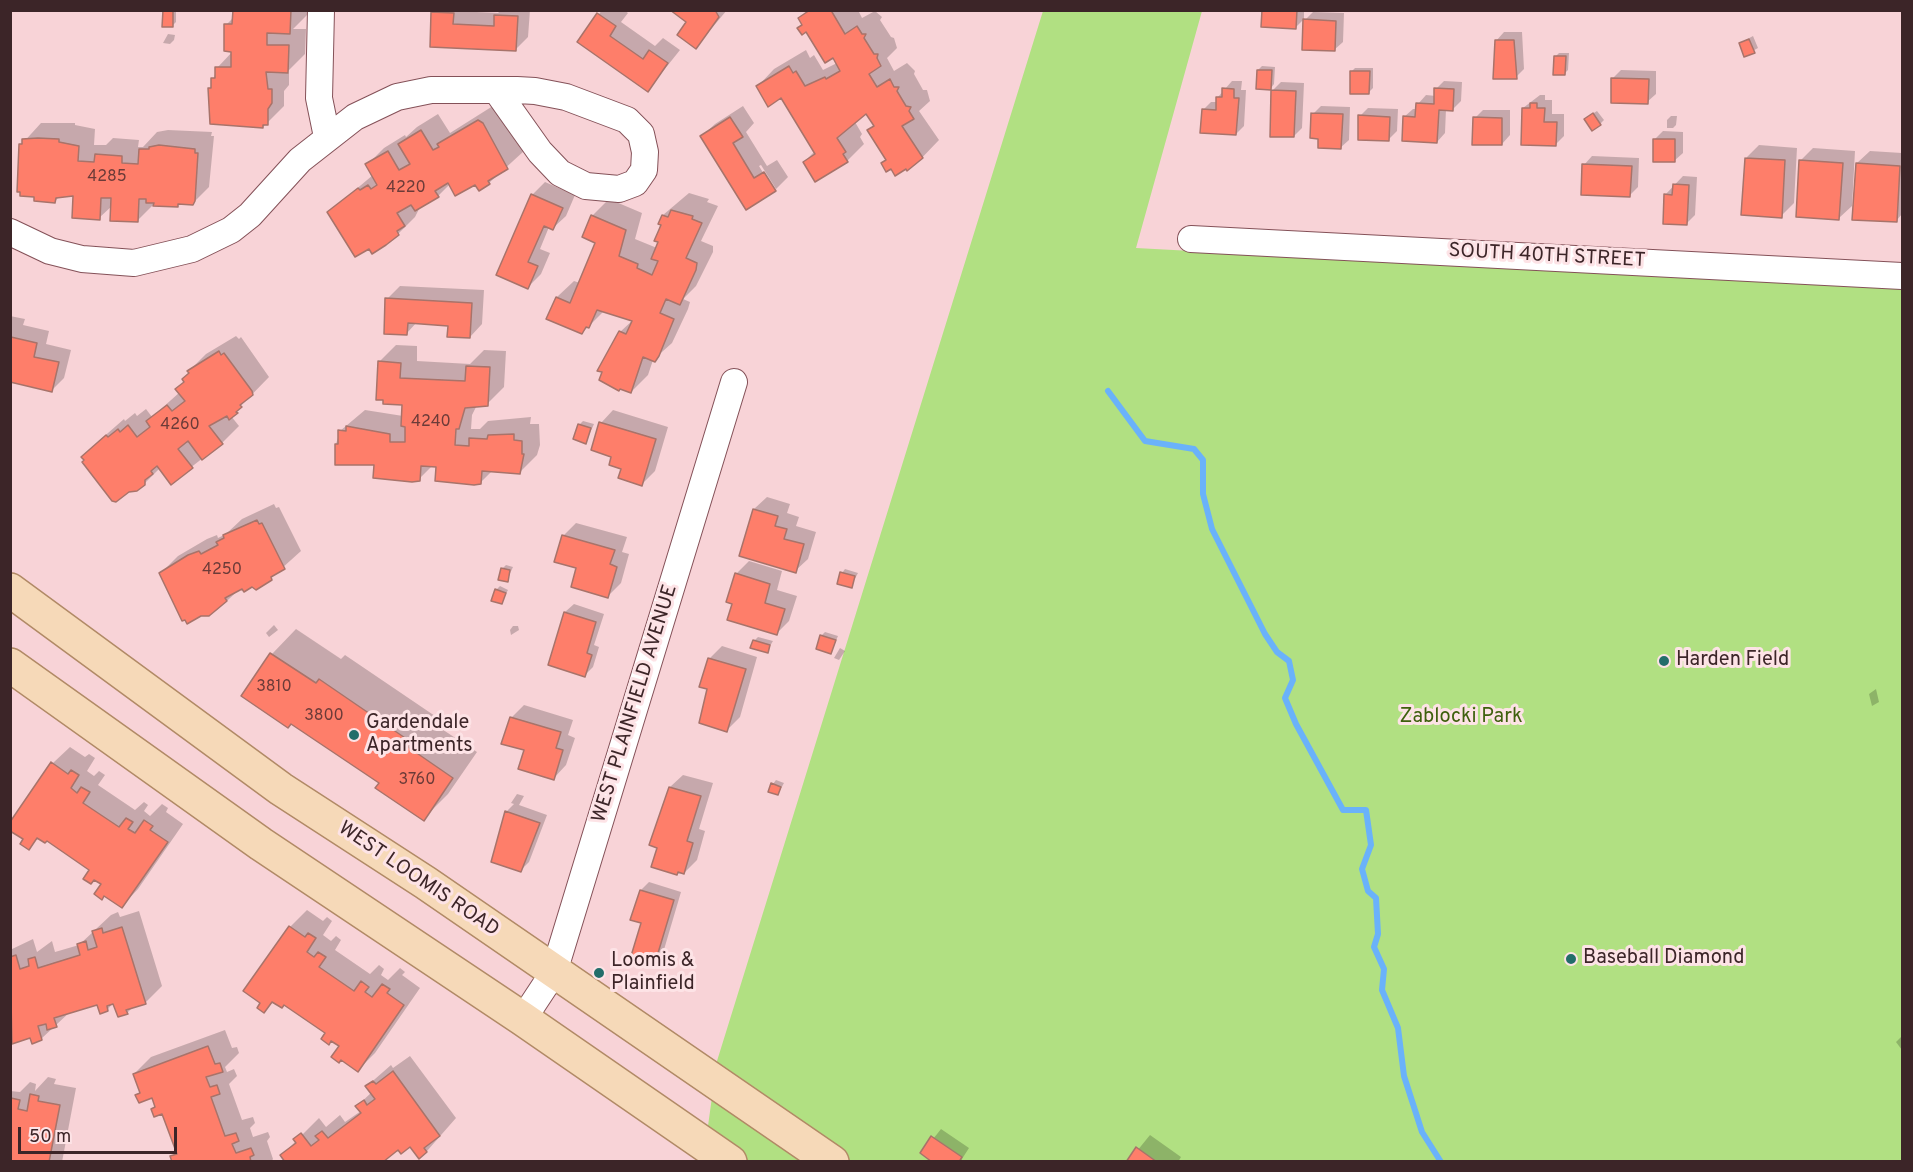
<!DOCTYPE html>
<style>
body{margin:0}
#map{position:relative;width:1913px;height:1172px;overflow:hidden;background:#f8d3d7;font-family:Overpass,sans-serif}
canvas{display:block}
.frame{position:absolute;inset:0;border:12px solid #3c2528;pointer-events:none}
.scale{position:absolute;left:18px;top:1127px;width:159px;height:27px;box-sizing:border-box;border:3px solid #3c2528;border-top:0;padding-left:8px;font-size:18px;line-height:21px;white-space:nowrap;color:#3c2528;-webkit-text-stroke:4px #fde3e6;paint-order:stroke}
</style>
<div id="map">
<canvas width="1913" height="1172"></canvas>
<div class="frame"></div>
<div class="scale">50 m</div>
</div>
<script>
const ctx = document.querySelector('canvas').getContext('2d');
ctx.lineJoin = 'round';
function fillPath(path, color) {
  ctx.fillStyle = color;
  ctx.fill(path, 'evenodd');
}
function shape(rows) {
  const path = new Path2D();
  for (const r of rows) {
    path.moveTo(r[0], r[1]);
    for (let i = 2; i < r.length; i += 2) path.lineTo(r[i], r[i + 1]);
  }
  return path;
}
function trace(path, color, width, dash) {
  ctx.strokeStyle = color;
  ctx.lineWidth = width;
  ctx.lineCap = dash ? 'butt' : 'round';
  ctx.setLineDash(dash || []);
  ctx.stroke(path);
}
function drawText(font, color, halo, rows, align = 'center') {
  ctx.font = font + ' Overpass,sans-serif';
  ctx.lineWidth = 6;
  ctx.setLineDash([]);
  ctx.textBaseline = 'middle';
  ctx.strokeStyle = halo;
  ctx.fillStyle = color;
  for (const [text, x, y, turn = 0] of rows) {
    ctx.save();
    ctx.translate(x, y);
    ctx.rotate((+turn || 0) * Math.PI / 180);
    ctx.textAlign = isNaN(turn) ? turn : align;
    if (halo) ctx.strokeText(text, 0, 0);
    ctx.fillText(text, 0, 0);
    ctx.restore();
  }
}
fillPath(shape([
 [1043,11,1202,11,1136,248,1902,289,1902,1161,703,1162,717,1061]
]), '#b1e082');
fillPath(shape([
 [165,10,176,10,176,22,172,26],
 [234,10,307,10,307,15,293,29,306,29,305,54,286,73,289,73,289,85,284,91,284,106,263,127,210,89,217,68,234,50,226,25,234,17],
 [434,10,498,13,501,10,530,10,528,37,516,49,431,46],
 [602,10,624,10,628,13,621,22,655,46,663,38,680,50,648,90,579,42],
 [672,10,727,10,696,47,688,22],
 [807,10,858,10,862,18,875,11,882,17,880,20,891,37,894,38,897,48,887,58,894,71,907,63,915,71,914,74,923,90,927,90,930,101,919,111,939,140,915,165,895,174,869,130,874,125,867,112,855,122,862,134,860,137,864,144,847,161,804,162,815,151,782,96,758,86,774,69,806,50,810,58,814,55,823,70,837,63,807,30,799,28,803,24,800,18],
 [1264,10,1304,10,1304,19,1296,27],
 [1313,12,1344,13,1343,42,1334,50,1305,20],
 [1504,32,1522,32,1524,69,1516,77,1496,41],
 [168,34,175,35,174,40,170,44,163,43],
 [1753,36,1758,48,1745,55,1740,43],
 [1559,53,1569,53,1568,70,1564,74,1555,57],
 [1262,66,1275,67,1274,84,1271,88,1258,70],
 [1355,68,1373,68,1373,88,1369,92,1351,72],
 [1621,70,1656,71,1656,94,1647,102,1613,78],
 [1232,81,1242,81,1241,90,1246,90,1244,126,1236,134,1203,110,1211,102,1218,102,1218,97],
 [1444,81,1462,82,1461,101,1453,109,1446,109,1445,133,1437,142,1404,117,1413,109,1417,109,1418,104,1426,95,1436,96,1436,89],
 [1281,82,1304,83,1302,128,1294,136,1273,90],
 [1540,95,1545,95,1545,100,1552,100,1552,114,1564,114,1564,136,1556,144,1523,108],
 [496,104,524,151,489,183,450,184,438,196,420,207,415,217,398,234,329,212,373,175,367,165,384,148,405,135,406,137,417,127,438,114,450,133],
 [743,106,754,123,746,132,767,166,777,160,788,177,776,189,761,165,759,166,773,189,776,189,746,208,702,136,715,124],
 [1321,106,1350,107,1349,140,1340,148,1320,137,1313,114],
 [1368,108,1398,109,1397,131,1389,139,1360,116],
 [1483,110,1510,110,1510,135,1502,144,1475,118],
 [1597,111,1604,120,1600,124,1589,116],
 [1671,116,1677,116,1676,125,1673,128,1667,128,1667,120],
 [41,123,75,123,75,125,95,129,94,145,106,145,113,138,139,140,138,147,143,147,157,132,168,130,212,132,211,136,214,136,209,187,192,204,154,204,137,221,113,205,99,218,74,194,59,197,55,201,21,145],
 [1663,131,1683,132,1683,153,1674,161,1655,139],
 [1759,145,1797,148,1794,203,1781,216,1746,158],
 [1813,148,1855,151,1852,206,1839,218,1800,161],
 [1870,151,1902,153,1902,214,1896,221,1857,163],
 [1592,156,1639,158,1638,187,1630,195,1584,165],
 [1683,176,1697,177,1695,215,1687,223,1665,195],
 [545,182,575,195,566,216,553,228,549,227,540,249,550,253,541,274,528,287,498,274,532,195],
 [689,193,709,199,707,202,718,206,701,241,713,246,713,252,696,286,683,299,690,302,688,309,672,343,653,360,648,375,631,392,620,332,633,320,604,311,582,333,557,297,574,281,580,283,597,242,592,216,609,199,642,213,635,239,657,248,660,241,656,240,663,215],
 [400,286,484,290,482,324,470,337,449,324,417,322,407,333,387,299],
 [10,316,25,319,23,325,49,331,46,344,71,350,64,378,52,390,10,381],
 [236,336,239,339,241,337,269,377,231,416,239,426,222,443,171,483,160,468,144,484,100,440,124,419,125,421,135,413,137,416,146,409,152,417,180,392,189,371,206,354],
 [396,345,417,346,417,361,470,364,484,350,506,351,504,387,487,404,477,405,472,415,471,429,480,429,488,421,531,417,530,424,539,424,540,445,537,455,520,472,493,470,481,482,433,465,419,479,376,463,336,444,340,431,365,410,403,416,404,403,379,362],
 [613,410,668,427,655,471,642,484,613,456,601,423],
 [583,421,594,424,586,442,579,425],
 [767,497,790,504,787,513,799,517,796,526,816,532,808,559,795,571,754,509],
 [274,504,276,508,279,507,301,551,271,578,242,587,217,610,187,622,161,573,178,556,207,539,217,535,218,538,226,534,242,519],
 [576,523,627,537,622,552,629,554,621,583,608,596,578,567,564,535],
 [749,561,782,571,777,590,797,596,789,621,776,634,734,603,736,574],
 [506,565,513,567,507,580,502,569],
 [845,569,858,573,851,586,842,573],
 [500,586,508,590,501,603,496,590],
 [574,604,604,614,594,645,599,647,593,667,585,675,565,612],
 [274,625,278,630,269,637,266,633],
 [513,626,518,626,519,630,511,635,510,630],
 [296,629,341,659,345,655,435,716,431,722,477,752,448,794,423,819,381,783,292,723,243,696,272,654],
 [825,632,838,636,831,652,821,636],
 [758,637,773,641,767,651,754,641],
 [722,646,757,657,740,717,727,730,708,688,709,659],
 [840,648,845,651,839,660,834,658],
 [1876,689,1879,702,1872,706,1869,694],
 [524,705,573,720,568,735,575,738,566,765,554,778,526,749,511,718],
 [70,747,85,757,89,754,95,758,87,771,94,776,99,771,105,775,98,785,135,810,144,802,148,805,144,811,150,816,162,804,168,808,166,812,183,824,138,889,122,906,91,869,47,839,39,837,28,848,25,839,10,829,10,815,11,823,53,763],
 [683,775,713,783,699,829,705,831,697,860,684,873,677,874,670,787],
 [776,780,784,783,778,794,773,784],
 [517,794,524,796,519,805,547,815,529,862,521,870,506,812,514,804,511,803],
 [649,882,681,892,663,953,654,961,643,922,641,890],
 [307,910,323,921,327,917,332,921,323,935,331,941,336,936,341,940,335,950,370,974,379,965,384,969,381,975,388,980,400,968,405,972,402,975,420,988,375,1053,358,1070,327,1033,285,1003,274,1001,264,1011,290,927],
 [139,911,162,986,145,1003,134,1006,127,1013,114,1002,107,1010,98,1003,71,1011,41,1039,32,1036,13,1042,10,950,33,939,37,952,52,941,55,952,79,945,111,915,118,912,120,917],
 [225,1030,232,1048,237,1047,239,1053,225,1067,227,1072,234,1069,237,1076,229,1084,242,1120,253,1117,255,1123,250,1128,253,1137,268,1132,270,1137,267,1141,273,1159,271,1162,175,1162,172,1156,178,1151,163,1112,157,1106,153,1096,137,1095,141,1092,134,1074,151,1057],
 [1902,1036,1902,1050,1896,1042],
 [410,1056,456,1118,427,1151,419,1157,411,1145,399,1148,282,1155,319,1118,326,1127,340,1115,345,1122,361,1111,357,1106,372,1092,367,1086,391,1065,393,1068],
 [48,1077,56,1079,54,1084,76,1088,62,1162,10,1162,10,1091,20,1092,30,1082,36,1084,35,1091],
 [941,1129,969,1148,960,1162,935,1162,922,1153],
 [1150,1135,1181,1157,1178,1162,1128,1162]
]), '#0003');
trace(shape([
 [1108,391,1145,441,1194,449,1203,460,1203,494,1212,529,1265,634,1277,652,1289,661,1293,680,1285,698,1296,724,1343,810,1366,810,1371,845,1362,869,1368,891,1376,898,1378,934,1374,947,1384,969,1382,990,1398,1028,1404,1076,1422,1132,1441,1162]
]), '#6ab2fa', 6);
const building = shape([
 [163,10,173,10,173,27,162,27,163,10],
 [233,10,291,10,290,34,267,33,267,45,289,45,288,73,266,72,268,89,272,89,272,103,268,109,268,125,263,125,263,128,210,124,208,88,211,88,211,78,215,78,215,67,231,67,231,52,224,51,224,24,232,24,233,10],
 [670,10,715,10,719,17,696,49,677,35,686,22,670,10],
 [834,10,832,12,845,34,857,26,862,34,866,34,864,38,874,54,878,54,877,58,881,66,869,74,877,87,890,79,894,87,899,87,897,91,906,106,911,107,909,111,914,119,902,126,923,158,907,171,906,169,895,176,891,169,886,172,881,163,886,160,867,130,874,126,866,114,837,138,846,152,843,154,848,162,815,182,803,162,815,154,781,98,768,107,756,86,789,66,793,73,796,71,805,86,825,77,826,79,840,71,833,58,825,63,806,32,802,35,797,28,802,25,798,18,810,10,834,10],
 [1262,10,1297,10,1296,29,1261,27,1262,10],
 [431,12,454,13,453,24,494,26,494,15,518,16,516,51,430,47,431,12],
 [597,13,616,26,610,36,643,59,649,50,668,63,648,92,577,42,597,13],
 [1303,19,1336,21,1335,51,1302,50,1303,19],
 [1749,39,1755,53,1744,57,1739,43,1749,39],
 [1495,40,1514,40,1517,79,1493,79,1495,40],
 [1554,56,1566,56,1565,75,1553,75,1554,56],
 [1257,70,1272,70,1271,90,1256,89,1257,70],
 [1350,71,1370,71,1369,94,1350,94,1350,71],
 [1611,78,1649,79,1648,104,1611,103,1611,78],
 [1222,88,1234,89,1234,98,1239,98,1236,135,1200,133,1202,109,1216,110,1216,97,1222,97,1222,88],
 [1434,88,1454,89,1453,111,1439,110,1437,143,1402,141,1403,116,1415,117,1416,103,1434,104,1434,88],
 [1271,90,1296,91,1294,137,1270,137,1271,90],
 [1530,103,1537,103,1537,108,1545,108,1544,122,1557,122,1556,146,1521,145,1522,108,1530,108,1530,103],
 [1311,113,1343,114,1341,149,1318,148,1318,139,1310,138,1311,113],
 [1593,113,1601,125,1592,131,1584,119,1593,113],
 [1358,115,1390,117,1389,141,1358,140,1358,115],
 [730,117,743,137,733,143,754,178,764,172,776,191,746,210,700,136,730,117],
 [1473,117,1502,118,1502,145,1472,145,1473,117],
 [478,120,483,123,508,169,488,181,490,184,479,191,475,185,455,196,448,183,435,191,439,197,415,211,411,205,397,213,405,226,397,231,399,235,386,245,372,254,369,249,355,257,327,212,358,188,360,190,368,185,371,189,377,185,365,164,388,151,399,170,410,164,398,144,421,130,433,150,439,147,437,144,478,120],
 [38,138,59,139,59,142,79,146,78,161,94,162,95,154,122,156,122,163,138,164,139,149,149,149,149,147,159,145,195,149,195,153,198,153,195,201,193,205,178,204,178,207,153,206,154,203,146,203,146,199,139,199,138,222,110,221,111,198,101,198,100,220,72,218,73,196,56,198,55,203,34,201,34,197,20,196,20,192,17,192,19,144,22,144,22,139,38,138],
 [1653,139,1675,139,1675,162,1653,162,1653,139],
 [1745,158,1785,160,1782,218,1741,215,1745,158],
 [1799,160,1843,163,1839,220,1796,217,1799,160],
 [1856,163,1900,166,1897,222,1852,220,1856,163],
 [1582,164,1632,166,1630,197,1581,195,1582,164],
 [1673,184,1689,185,1687,225,1663,224,1664,194,1672,195,1673,184],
 [531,194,563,208,553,230,544,226,528,262,538,266,528,289,496,275,531,194],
 [671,210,693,216,692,219,702,223,686,258,697,263,696,270,680,305,666,299,660,313,674,319,659,356,655,362,643,357,631,393,620,389,619,391,599,380,602,372,597,371,619,331,626,334,632,321,597,310,589,328,586,327,582,334,546,319,556,297,570,303,595,243,582,237,591,215,626,230,619,256,638,264,637,268,652,275,658,261,651,259,658,242,654,241,661,225,658,224,662,215,668,217,671,210],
 [385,298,472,303,470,338,447,337,448,326,408,323,407,335,384,334,385,298],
 [10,331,11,337,37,343,34,357,59,362,52,392,10,382,10,331],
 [219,351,221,355,224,353,252,391,253,395,240,405,242,407,236,412,238,413,229,420,227,416,209,426,223,444,202,460,188,441,178,449,193,468,171,485,157,466,151,471,153,474,145,480,145,485,137,491,129,492,116,502,112,501,82,462,84,460,81,457,106,435,108,437,118,429,120,432,128,425,137,437,150,427,146,421,167,405,172,411,185,401,175,389,184,382,182,379,189,373,187,371,219,351],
 [378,361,401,363,400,378,465,381,466,366,490,367,488,406,465,408,459,429,456,429,455,445,469,446,469,438,487,439,488,435,514,434,514,440,522,441,522,454,524,454,520,474,482,471,481,484,474,485,435,481,436,467,421,466,420,481,412,482,373,478,374,465,335,465,335,444,338,444,338,430,346,431,346,426,390,434,390,442,405,442,405,427,401,426,402,405,383,404,383,400,376,400,378,361],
 [599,422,656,439,642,486,618,478,621,469,609,465,611,457,591,450,599,422],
 [578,424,591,428,586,444,573,439,578,424],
 [753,509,778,516,775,526,787,529,784,539,804,544,796,573,739,556,753,509],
 [257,520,259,524,262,523,285,569,271,577,272,580,256,590,252,587,244,592,242,589,225,598,227,601,209,616,201,616,187,624,185,620,182,621,159,573,188,555,199,551,201,554,218,545,216,542,224,538,223,535,257,520],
 [562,535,615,550,610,564,617,567,608,598,571,587,576,568,554,562,562,535],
 [501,568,510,570,508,582,498,580,501,568],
 [840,572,855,576,852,588,837,584,840,572],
 [735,573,770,584,765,603,785,609,777,635,727,620,732,604,726,602,735,573],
 [495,589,506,593,502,604,491,601,495,589],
 [564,612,596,622,587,653,592,655,585,677,548,665,564,612],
 [820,635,836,640,831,654,816,649,820,635],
 [753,640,770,645,768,653,750,648,753,640],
 [270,653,316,683,319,679,411,742,408,747,453,778,424,821,375,788,379,783,291,724,288,728,241,696,270,653],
 [708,658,746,669,727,732,699,723,707,689,699,687,708,658],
 [510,717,561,732,556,748,563,750,554,780,518,769,524,750,501,744,510,717],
 [51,762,68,774,71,770,79,775,71,788,77,793,81,787,90,792,83,803,119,827,126,818,133,822,128,829,135,833,144,820,153,826,150,830,168,842,122,908,104,896,102,900,94,894,101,884,94,880,91,884,83,879,89,870,47,841,45,843,37,838,29,850,20,844,23,839,10,831,10,822,51,762],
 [771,783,781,787,778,795,768,792,771,783],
 [669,787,701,796,687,841,693,843,684,874,678,872,677,875,651,867,657,848,649,845,669,787],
 [505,811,540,823,521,872,491,862,505,811],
 [640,890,674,900,655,963,631,956,641,923,630,920,640,890],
 [289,926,305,937,308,933,316,938,307,952,314,957,318,952,326,957,319,967,354,991,361,981,369,987,365,992,372,997,382,984,390,989,387,993,404,1005,358,1072,341,1060,339,1063,331,1057,339,1046,331,1041,329,1045,321,1039,325,1033,284,1005,282,1008,272,1002,264,1013,257,1008,260,1003,243,991,289,926],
 [122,927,146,1004,126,1010,128,1014,118,1017,113,1004,107,1006,108,1011,100,1014,97,1005,54,1018,57,1027,47,1030,46,1024,38,1026,42,1040,32,1044,30,1038,12,1044,10,957,16,955,20,969,29,966,28,959,35,957,38,968,80,955,77,944,86,941,88,950,97,947,92,931,102,928,103,933,122,927],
 [208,1046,215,1064,220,1063,223,1072,206,1077,210,1087,217,1085,220,1094,211,1097,225,1136,236,1133,239,1141,232,1144,236,1153,251,1148,254,1155,250,1157,251,1162,172,1162,170,1156,177,1154,162,1114,154,1117,151,1109,155,1107,152,1098,139,1103,135,1095,140,1093,133,1074,208,1046],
 [393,1071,440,1136,424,1148,427,1152,419,1159,410,1147,401,1154,398,1150,383,1162,285,1162,280,1155,296,1143,293,1139,301,1133,311,1146,319,1140,315,1136,322,1131,328,1138,361,1113,355,1106,364,1100,367,1105,375,1099,365,1086,373,1081,376,1084,393,1071],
 [30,1094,39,1096,38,1101,60,1105,49,1162,10,1162,11,1098,20,1100,18,1109,27,1111,30,1094],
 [931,1136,962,1157,959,1162,932,1162,920,1153,931,1136],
 [1136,1147,1157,1162,1126,1162,1136,1147]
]);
fillPath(building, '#fe7e6a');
trace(building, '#a8736a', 1.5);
const street = shape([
 [321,10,319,98,327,137],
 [10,232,50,251,82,259,134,263,192,249,231,230,250,215,300,160,355,117,397,97,431,90,517,90,535,91,566,97,627,120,641,134,645,152,644,170,635,183,619,189,586,186,560,173,540,152,496,90],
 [1191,239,1902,276],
 [523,1019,554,972,734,382]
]);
const primary = shape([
 [10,590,281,789,426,883,832,1162],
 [10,665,261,844,523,1019,730,1162]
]);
trace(street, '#845158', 28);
trace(primary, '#b18a66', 36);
trace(street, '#fff', 26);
trace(primary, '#f6d9b8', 33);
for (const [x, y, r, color] of [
 [1664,661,6,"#236d6a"],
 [354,735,6,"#236d6a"],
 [1571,959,6,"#236d6a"],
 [599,973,6,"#236d6a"]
]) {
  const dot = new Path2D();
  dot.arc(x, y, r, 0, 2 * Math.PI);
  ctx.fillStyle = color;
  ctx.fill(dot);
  trace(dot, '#fde3e6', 2);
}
drawText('16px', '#6c3b38', null, [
 ["4285",107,178],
 ["4220",406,189],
 ["4240",431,423],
 ["4260",180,426],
 ["4250",222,571],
 ["3810",274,688],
 ["3800",324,717],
 ["3760",417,781]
]);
drawText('20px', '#3c2528', '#fde3e6', [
 ["SOUTH 40TH STREET",1547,257,3],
 ["WEST PLAINFIELD AVENUE",636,704,-73],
 ["WEST LOOMIS ROAD",418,880,34]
]);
drawText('20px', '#3c2528', '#fde3e6', [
 ["Harden Field",1676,661],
 ["Gardendale",366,724],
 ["Apartments",366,747],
 ["Baseball Diamond",1583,959],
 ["Loomis &",611,962],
 ["Plainfield",611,985]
], 'left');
drawText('20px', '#3e600d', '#fde3e6', [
 ["Zablocki Park",1461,718]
]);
</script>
